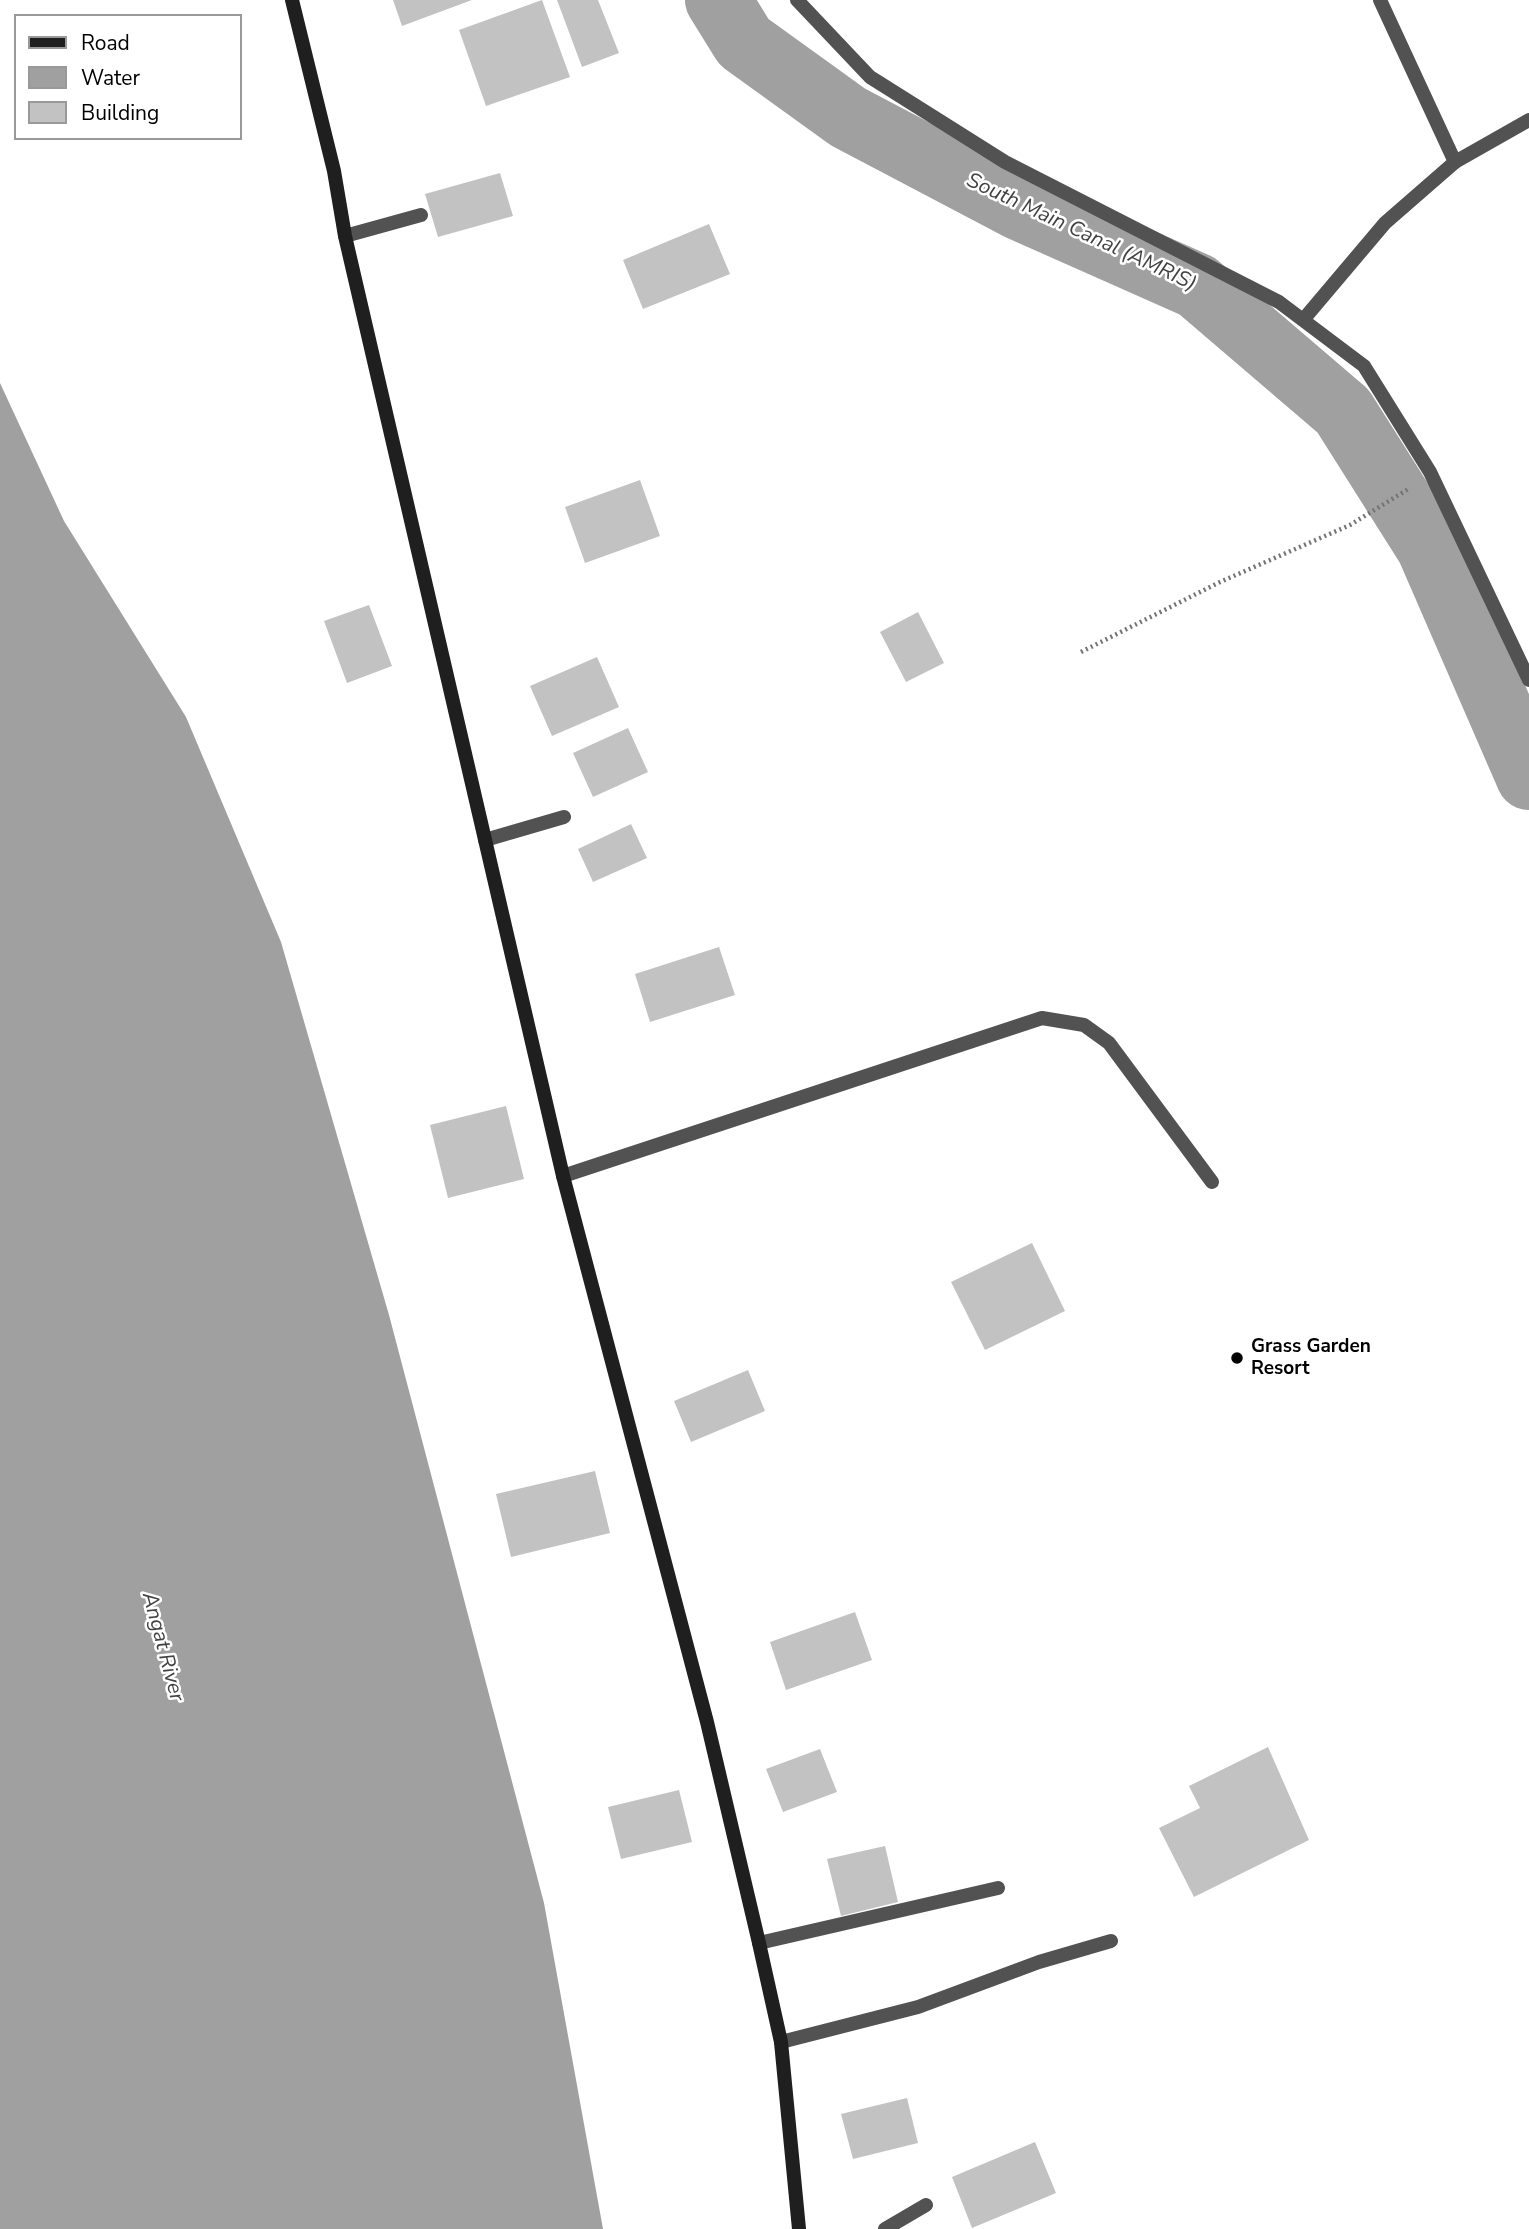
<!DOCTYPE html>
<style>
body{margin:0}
#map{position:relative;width:1529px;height:2229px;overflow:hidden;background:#fff;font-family:"Nunito Sans",sans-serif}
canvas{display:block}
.legend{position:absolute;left:14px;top:14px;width:228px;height:126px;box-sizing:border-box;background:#fff;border:2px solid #999;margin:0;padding:9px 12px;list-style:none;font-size:21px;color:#000}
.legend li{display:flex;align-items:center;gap:14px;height:35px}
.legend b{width:35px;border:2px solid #999}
</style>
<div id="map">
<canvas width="1529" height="2229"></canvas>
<ul class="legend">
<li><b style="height:9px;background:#1f1f1f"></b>Road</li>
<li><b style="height:19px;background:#a0a0a0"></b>Water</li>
<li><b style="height:19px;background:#c2c2c2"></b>Building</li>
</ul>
</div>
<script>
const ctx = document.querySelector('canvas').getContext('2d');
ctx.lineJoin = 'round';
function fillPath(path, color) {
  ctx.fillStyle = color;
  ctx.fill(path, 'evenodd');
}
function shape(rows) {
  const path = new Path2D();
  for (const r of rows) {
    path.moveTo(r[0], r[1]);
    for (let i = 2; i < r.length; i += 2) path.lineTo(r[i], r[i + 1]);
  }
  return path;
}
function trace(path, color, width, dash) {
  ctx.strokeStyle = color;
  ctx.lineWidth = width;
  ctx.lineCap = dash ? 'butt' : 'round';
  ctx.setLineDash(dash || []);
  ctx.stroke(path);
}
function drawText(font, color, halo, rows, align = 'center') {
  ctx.font = font + ' "Nunito Sans",sans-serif';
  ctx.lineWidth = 5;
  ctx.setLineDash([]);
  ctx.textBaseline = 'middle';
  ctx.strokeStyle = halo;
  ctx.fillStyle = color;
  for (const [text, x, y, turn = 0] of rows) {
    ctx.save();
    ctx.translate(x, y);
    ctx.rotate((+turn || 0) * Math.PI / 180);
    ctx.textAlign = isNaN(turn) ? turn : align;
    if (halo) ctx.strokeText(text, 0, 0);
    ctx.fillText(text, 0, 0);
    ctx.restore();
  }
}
fillPath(shape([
 [0,383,64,521,186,717,281,942,389,1315,544,1903,603,2229,0,2229]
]), '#a0a0a0');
trace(shape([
 [718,0,744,42,848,117,1019,207,1197,286,1343,411,1429,547,1529,777]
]), '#a0a0a0', 66);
fillPath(shape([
 [393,0,472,0,402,26],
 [542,0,570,77,486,106,459,30],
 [557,0,598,0,619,53,582,67],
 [500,173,513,216,438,237,425,194],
 [709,224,730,274,643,309,623,260],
 [640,480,660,536,585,563,565,507],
 [369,605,392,666,347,683,324,621],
 [918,612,944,663,906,682,880,632],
 [597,657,619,707,552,736,530,686],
 [628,728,648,772,593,797,573,753],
 [631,824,647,858,593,882,578,849],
 [719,947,735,995,650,1022,635,974],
 [506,1106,524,1179,448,1198,430,1125],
 [1032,1243,1065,1311,985,1350,951,1282],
 [748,1370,765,1411,691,1442,674,1401],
 [595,1471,610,1533,511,1557,496,1494],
 [855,1612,872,1660,786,1690,770,1642],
 [1268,1747,1309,1840,1194,1897,1159,1828,1200,1808,1189,1786],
 [820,1749,837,1792,783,1812,766,1769],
 [679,1790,692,1842,621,1859,608,1807],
 [885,1846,898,1902,841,1916,827,1859],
 [907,2098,918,2143,853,2159,841,2114],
 [1035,2142,1056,2193,972,2228,952,2177]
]), '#c2c2c2');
trace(shape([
 [1081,652,1220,582,1350,525,1410,488]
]), '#747474', 4.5, [2, 3.5]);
trace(shape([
 [1455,162,1529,120],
 [345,236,421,215],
 [485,840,564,817],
 [563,1176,1042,1018,1084,1025,1109,1043,1212,1182],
 [759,1943,998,1888],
 [885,2229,926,2205]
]), '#525252', 14);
trace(shape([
 [797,0,870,77,1005,162,1279,302,1364,366,1430,472,1529,680],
 [1303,320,1385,223,1455,162,1380,0],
 [781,2042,918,2007,1039,1962,1111,1941]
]), '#525252', 14);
trace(shape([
 [292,0,334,171,345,236,563,1176,707,1722,759,1943,781,2042,799,2229]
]), '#1f1f1f', 14);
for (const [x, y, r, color] of [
 [1237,1358,7,"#000"]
]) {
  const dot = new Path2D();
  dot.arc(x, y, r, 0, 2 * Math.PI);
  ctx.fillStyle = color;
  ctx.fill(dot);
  trace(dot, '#fff', 2.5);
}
drawText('bold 19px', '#000', '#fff', [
 ["Grass Garden",1251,1347],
 ["Resort",1251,1369]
], 'left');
drawText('italic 21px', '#414141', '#fff', [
 ["South Main Canal (AMRIS)",1081,233,25],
 ["Angat River",162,1647,75]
]);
</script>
